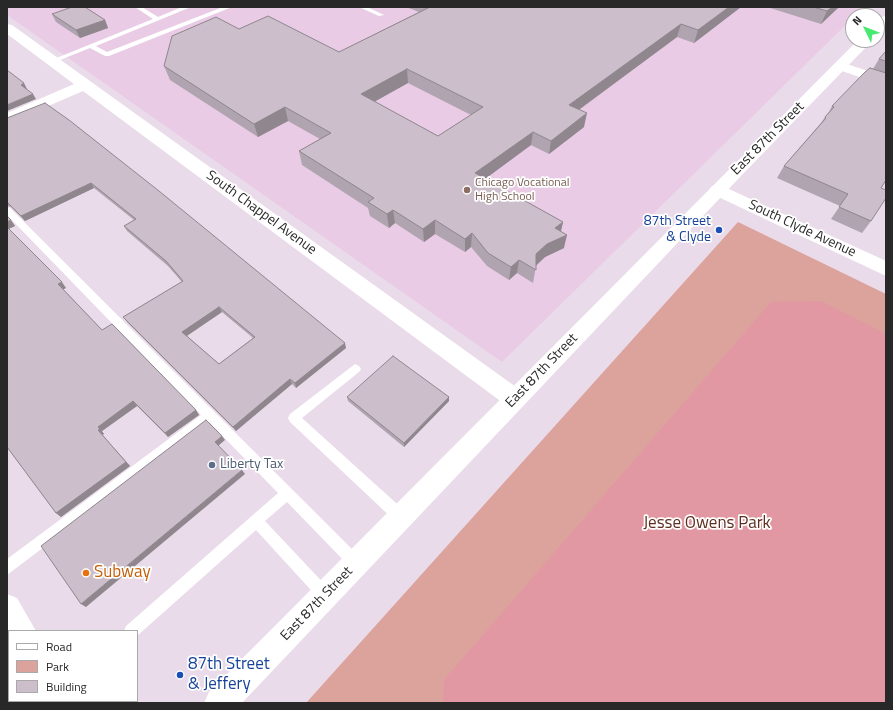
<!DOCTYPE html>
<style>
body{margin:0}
#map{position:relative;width:893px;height:710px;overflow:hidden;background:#e9dbe9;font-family:"Titillium Web",sans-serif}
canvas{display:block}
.frame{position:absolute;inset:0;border:8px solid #282828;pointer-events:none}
.legend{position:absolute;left:8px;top:630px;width:130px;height:72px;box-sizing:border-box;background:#fff;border:1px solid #a9a9a9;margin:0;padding:5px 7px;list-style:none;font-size:12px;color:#282828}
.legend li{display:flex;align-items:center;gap:8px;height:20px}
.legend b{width:20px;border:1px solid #a9a9a9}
.north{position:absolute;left:845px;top:8px;width:40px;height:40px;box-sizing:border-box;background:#fff;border:1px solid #a9a9a9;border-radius:50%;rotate:313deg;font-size:11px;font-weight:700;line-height:16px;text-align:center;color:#282828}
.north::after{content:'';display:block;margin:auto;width:14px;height:18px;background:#48e970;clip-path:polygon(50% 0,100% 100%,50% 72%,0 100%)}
</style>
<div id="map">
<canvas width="893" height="710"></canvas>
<div class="frame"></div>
<ul class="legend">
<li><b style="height:5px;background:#fff"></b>Road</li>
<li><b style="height:11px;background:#dca29c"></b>Park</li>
<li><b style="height:11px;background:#ccbfcb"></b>Building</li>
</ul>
<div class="north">N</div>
</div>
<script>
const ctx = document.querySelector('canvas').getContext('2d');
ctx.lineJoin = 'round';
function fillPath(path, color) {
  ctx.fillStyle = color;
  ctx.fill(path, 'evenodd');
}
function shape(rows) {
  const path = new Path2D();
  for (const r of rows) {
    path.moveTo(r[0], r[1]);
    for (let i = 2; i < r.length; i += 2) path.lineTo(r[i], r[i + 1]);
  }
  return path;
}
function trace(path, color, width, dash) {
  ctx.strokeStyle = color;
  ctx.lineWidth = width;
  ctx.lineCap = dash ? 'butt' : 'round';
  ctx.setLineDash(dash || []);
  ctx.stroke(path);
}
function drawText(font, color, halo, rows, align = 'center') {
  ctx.font = font + ' "Titillium Web",sans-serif';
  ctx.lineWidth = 3.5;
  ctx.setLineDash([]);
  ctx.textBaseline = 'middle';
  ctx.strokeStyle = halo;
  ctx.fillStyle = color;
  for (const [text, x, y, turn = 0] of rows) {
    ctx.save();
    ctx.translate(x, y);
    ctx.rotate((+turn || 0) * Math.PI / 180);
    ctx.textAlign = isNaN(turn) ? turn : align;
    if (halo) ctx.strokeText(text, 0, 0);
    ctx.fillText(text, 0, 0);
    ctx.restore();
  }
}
fillPath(shape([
 [7,7,864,7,502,362,7,15]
]), '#eacbe6');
fillPath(shape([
 [738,222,886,294,886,703,306,703]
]), '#dca29c');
fillPath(shape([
 [821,301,886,334,886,703,443,703,444,680,771,302]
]), '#e298a2');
fillPath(shape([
 [135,7,142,7,158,17,182,7,191,7,96,46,107,52,223,7,232,7,109,56,105,56,90,48,55,62,49,61,153,19,135,7],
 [359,7,367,7,384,15,379,16,359,7],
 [7,207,10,208,361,558,363,563,361,568,356,570,351,568,287,502,265,521,330,590,332,595,330,600,325,602,320,600,256,530,137,636,137,631,124,631,126,626,278,493,209,422,7,575,7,559,201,415,7,215,7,207],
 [355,364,359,366,361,369,359,372,302,418,406,512,408,517,406,522,401,523,396,522,290,422,288,418,290,414,355,364]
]), '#fff');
fillPath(shape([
 [7,24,12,25,523,392,527,399,523,406,515,409,507,406,83,91,7,124,7,113,74,84,7,34,7,24],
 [841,62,886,77,886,86,836,69,834,66,836,63,841,62],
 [718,184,886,261,886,276,712,194,709,190,712,186,718,184]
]), '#fff');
fillPath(shape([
 [886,16,886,27,882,32,877,33,877,22,881,17,886,16],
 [858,40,873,40,740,177,242,703,204,703,209,692,858,40],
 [7,594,17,598,36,631,9,631,9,639,7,635,7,594],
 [49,701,81,701,82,703,50,703,49,701]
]), '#fff');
fillPath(shape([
 [406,7,741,7,694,43,677,37,579,110,584,127,549,154,531,145,485,179,563,222,561,231,564,248,545,257,536,266,533,283,517,273,509,280,487,266,471,247,465,252,435,234,424,242,395,223,389,228,370,216,368,208,302,165,299,151,320,139,288,121,258,137,170,80,164,66,239,29,339,52,419,12],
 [408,83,471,115,438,136,374,102],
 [767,7,839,7,821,24],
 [52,14,105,20,108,28,80,38,56,22],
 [886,51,886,180,881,188,871,221,862,233,831,219,840,206,777,178,784,166,821,123,825,117,829,112,832,106,873,69,879,59],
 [7,118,346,348,296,388,292,384,236,431,127,322,123,317,182,282,168,266,127,231,124,226,134,220,94,188,25,221,11,207,7,206],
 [222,312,253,338,219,364,187,336],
 [7,216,15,226,9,229,66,288,63,289,102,330,196,410,199,415,168,437,137,406,102,431,104,434,102,435,130,466,61,517,56,513,7,447],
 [347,397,449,401,404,447,348,401]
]), '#afa4af');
fillPath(shape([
 [729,7,741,7,694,43,698,30],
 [832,7,839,7,821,24,827,11],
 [105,20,108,28,80,38,76,30],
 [681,24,677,37,566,119,569,105],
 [407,69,408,83,363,108,361,94],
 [24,83,27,89,24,90,21,85],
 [33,94,36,99,7,111,7,105],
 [285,107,288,121,258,137,254,124],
 [587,113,584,127,549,154,551,141],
 [533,132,531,145,474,187,475,173],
 [91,183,94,188,25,221,21,216],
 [393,210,395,223,389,228,387,214],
 [11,220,15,226,8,229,7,228,7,222],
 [435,220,435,234,424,242,423,229],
 [563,222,560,235,567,235,564,248,545,257,534,267,536,254,555,228],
 [472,233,471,247,465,252,465,239],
 [519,260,517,273,509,280,511,267],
 [62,282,66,288,62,290,58,284],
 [219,307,222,312,185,337,182,332],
 [345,343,346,348,296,388,295,383],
 [290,379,292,384,236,431,233,427],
 [449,397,449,401,404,447,404,443],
 [133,401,137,406,102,431,98,427],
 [196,410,199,415,168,437,165,433],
 [100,429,104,434,102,435,130,466,61,517,56,513,98,430],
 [222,436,225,440,218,446,215,442],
 [242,470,245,474,86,607,81,604]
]), '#8f868e');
const building = shape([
 [72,7,85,7,105,20,76,30,52,14,72,7],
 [430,7,729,7,698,30,681,24,569,105,587,113,551,141,533,132,475,173,563,222,555,228,567,235,547,244,536,254,536,270,519,260,511,267,488,253,472,233,465,239,435,220,423,229,393,210,387,214,368,202,374,198,299,151,331,133,285,107,254,124,164,66,172,36,216,17,239,29,268,16,339,52,430,7],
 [407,69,483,107,438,136,361,94,407,69],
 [813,7,832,7,827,11,813,7],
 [886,51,886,61,879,59,886,51],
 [870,68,886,73,886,180,881,188,886,190,886,198,871,221,839,207,848,194,784,166,826,118,825,117,834,107,832,106,865,72,870,68],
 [7,70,24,83,21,85,33,94,7,105,7,70],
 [45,103,69,120,159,191,345,343,295,383,290,379,233,427,123,317,183,281,166,261,124,226,136,219,91,183,21,216,7,202,7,118,45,103],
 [219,307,255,337,219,364,182,332,219,307],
 [7,216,11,220,7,222,7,216],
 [7,227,62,282,58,284,102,330,112,324,196,410,165,433,133,401,98,427,100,429,98,430,126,462,56,513,7,447,7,227],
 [393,356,449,397,404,443,347,397,393,356],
 [206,420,222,436,215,442,242,470,81,604,41,546,206,420]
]);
fillPath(building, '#ccbfcb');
trace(building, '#8f868e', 1);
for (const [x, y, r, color] of [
 [467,190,4,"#8d6e63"],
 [719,230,4,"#1a4fb4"],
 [212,465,4,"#5c6f8a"],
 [86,573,4,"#e8710a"],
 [180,675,4,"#1a4fb4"]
]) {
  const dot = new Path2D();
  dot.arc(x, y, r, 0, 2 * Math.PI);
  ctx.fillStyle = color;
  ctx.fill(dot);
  trace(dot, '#fff', 1.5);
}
drawText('12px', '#785e54', '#fff', [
 ["Chicago Vocational",475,183],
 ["High School",475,197]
], 'left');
drawText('14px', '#282828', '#fff', [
 ["East 87th Street",768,139,-45],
 ["South Chappel Avenue",261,213,36],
 ["South Clyde Avenue",802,229,25],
 ["East 87th Street",542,371,-46],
 ["East 87th Street",317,604,-46]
]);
drawText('14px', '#164399', '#fff', [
 ["87th Street",711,222],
 ["& Clyde",711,238]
], 'right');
drawText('14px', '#4e5e75', '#fff', [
 ["Liberty Tax",220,465]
], 'left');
drawText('17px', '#5e2e1f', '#fff', [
 ["Jesse Owens Park",707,524]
]);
drawText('17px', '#c56008', '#fff', [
 ["Subway",94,573]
], 'left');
drawText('17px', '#164399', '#fff', [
 ["87th Street",188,665],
 ["& Jeffery",188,685]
], 'left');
</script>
